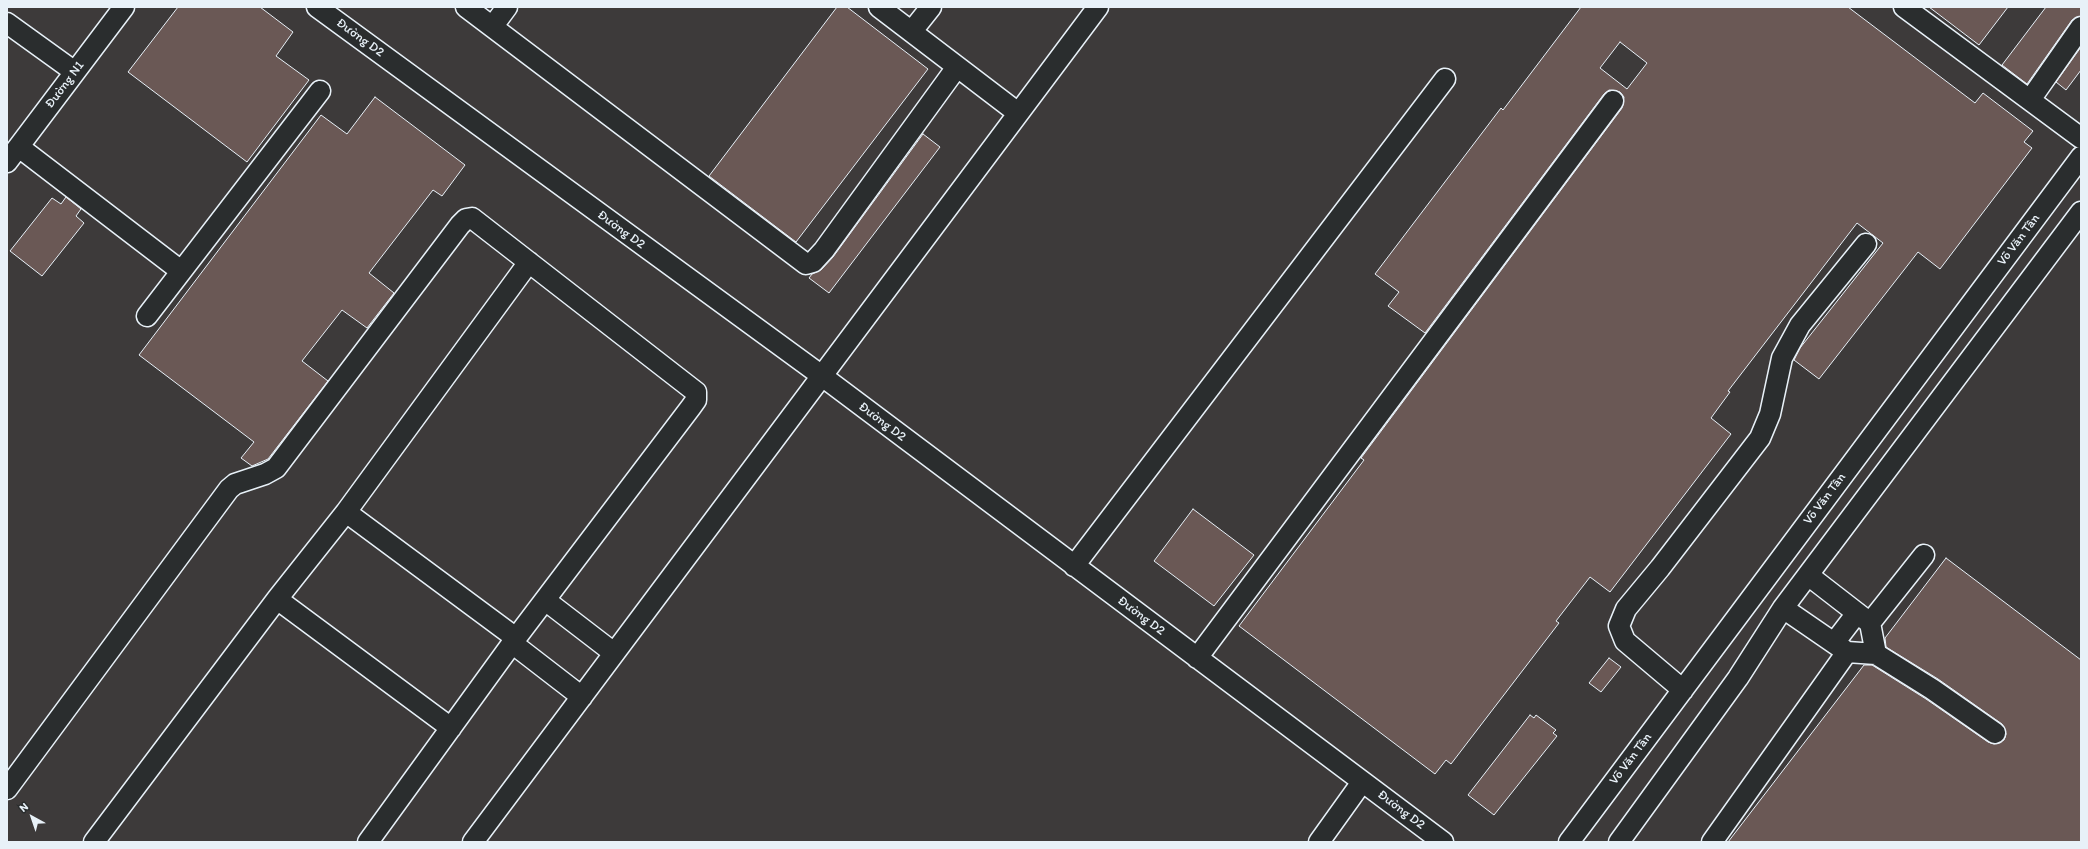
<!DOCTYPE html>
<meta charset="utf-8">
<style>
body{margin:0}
#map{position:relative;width:2088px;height:849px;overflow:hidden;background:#2a2d2e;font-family:Itim,sans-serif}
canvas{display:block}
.frame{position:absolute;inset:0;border:8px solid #e8f1f8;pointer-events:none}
.north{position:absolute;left:12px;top:797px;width:40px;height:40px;-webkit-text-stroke:3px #2a2d2e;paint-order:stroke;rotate:320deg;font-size:11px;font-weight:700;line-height:16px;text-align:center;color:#e8f1f8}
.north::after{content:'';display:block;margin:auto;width:14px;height:18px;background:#e8f1f8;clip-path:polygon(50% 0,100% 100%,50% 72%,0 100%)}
</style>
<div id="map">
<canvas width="2088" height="849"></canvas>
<div class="frame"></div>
<div class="north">N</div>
</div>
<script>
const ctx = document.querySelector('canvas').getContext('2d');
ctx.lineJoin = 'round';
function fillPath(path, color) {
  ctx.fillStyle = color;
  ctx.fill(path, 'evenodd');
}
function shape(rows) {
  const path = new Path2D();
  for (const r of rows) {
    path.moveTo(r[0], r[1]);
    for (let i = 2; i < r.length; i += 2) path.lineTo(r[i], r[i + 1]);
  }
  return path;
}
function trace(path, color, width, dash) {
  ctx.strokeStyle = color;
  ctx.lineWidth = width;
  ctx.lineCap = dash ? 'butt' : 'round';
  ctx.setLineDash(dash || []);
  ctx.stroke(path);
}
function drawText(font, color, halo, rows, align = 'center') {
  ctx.font = font + ' Itim,sans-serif';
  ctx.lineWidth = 3;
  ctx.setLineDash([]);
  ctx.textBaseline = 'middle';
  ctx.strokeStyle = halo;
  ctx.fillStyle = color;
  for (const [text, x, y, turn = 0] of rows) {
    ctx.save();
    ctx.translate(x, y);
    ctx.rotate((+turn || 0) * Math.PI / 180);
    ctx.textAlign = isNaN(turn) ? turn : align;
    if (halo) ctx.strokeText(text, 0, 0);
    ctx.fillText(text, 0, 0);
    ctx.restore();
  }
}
fillPath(shape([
 [7,7,2081,7,2081,842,7,842]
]), '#3d3a3a');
const building = shape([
 [178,7,260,7,293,32,276,56,309,80,247,162,128,72,178,7],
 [837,7,847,7,928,69,796,242,709,176,837,7],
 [1581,7,1848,7,1975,103,1983,93,2033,131,2024,142,2032,148,1940,269,1918,252,1819,379,1794,360,1800,348,1883,243,1857,223,1728,391,1730,392,1711,418,1731,434,1610,592,1590,577,1556,621,1559,623,1451,764,1446,760,1435,774,1239,626,1364,460,1361,458,1622,108,1624,97,1620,92,1609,90,1604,94,1425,333,1388,306,1399,292,1375,274,1501,108,1503,110,1581,7],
 [1620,42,1647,63,1627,89,1600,68,1620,42],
 [1929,7,2008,7,1979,45,1929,7],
 [2046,7,2081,7,2081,16,2072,20,2027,84,2002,65,2046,7],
 [2081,47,2081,70,2066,90,2056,82,2081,47],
 [375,97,465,165,442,196,433,190,369,273,394,293,367,328,342,310,302,361,328,381,268,459,252,466,241,458,254,442,139,355,321,115,347,134,375,97],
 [923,134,940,147,829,293,809,278,812,274,821,270,833,257,923,134],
 [66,197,81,209,76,216,84,223,42,276,10,251,52,198,61,204,66,197],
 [1193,509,1254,555,1214,606,1154,561,1193,509],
 [1946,558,2081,660,2081,842,1728,842,1864,665,1872,665,1926,699,1988,742,1994,744,2004,740,2006,734,2002,724,1938,679,1886,647,1885,638,1946,558],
 [1609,658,1621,667,1601,692,1589,683,1609,658],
 [1530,715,1534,718,1536,715,1556,730,1553,733,1557,736,1494,815,1468,795,1530,715]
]);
fillPath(building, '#6a5855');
trace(building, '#e8f1f8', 1);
const minor = shape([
 [317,7,822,376,1443,842],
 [466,7,806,264,813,262,824,250,957,67],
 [879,7,1018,113],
 [1904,7,2081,138],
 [7,23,75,72],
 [493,26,507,7],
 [912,31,931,7],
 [2030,100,2081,27],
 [19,147,181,271],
 [7,162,124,7],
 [147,316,320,91],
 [346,512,516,638,368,842],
 [1074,566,1445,79],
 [1808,575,1870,623,1876,654],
 [277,599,451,728],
 [545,600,614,653],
 [1783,608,1847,652,1876,654,1932,689,1995,733],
 [1870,623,1924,555],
 [512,643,582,697],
 [1834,643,1857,613],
 [1197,658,1613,101],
 [1683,690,1625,641,1619,626,1626,609,1660,568,1760,438,1770,414,1782,358,1800,325,1866,244],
 [7,789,229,489,235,484,265,474,276,468,460,225,466,219,472,218,696,392,696,400,691,407,516,638],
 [94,842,277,599,346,512,529,262],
 [473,842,1098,7],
 [1319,842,1362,782],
 [1569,842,2081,157],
 [1619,842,1738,678,1783,608,2081,212],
 [1712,842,1847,652]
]);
trace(minor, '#e8f1f8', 23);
trace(minor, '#2a2d2e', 20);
drawText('13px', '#e8f1f8', '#2a2d2e', [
 ["Đường D2",360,38,36],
 ["Đường N1",65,85,-53],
 ["Đường D2",621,230,36],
 ["Võ Văn Tần",2019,240,-53],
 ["Đường D2",882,422,37],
 ["Võ Văn Tần",1825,499,-53],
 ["Đường D2",1141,616,37],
 ["Võ Văn Tần",1631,759,-53],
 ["Đường D2",1401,810,37]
]);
</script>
